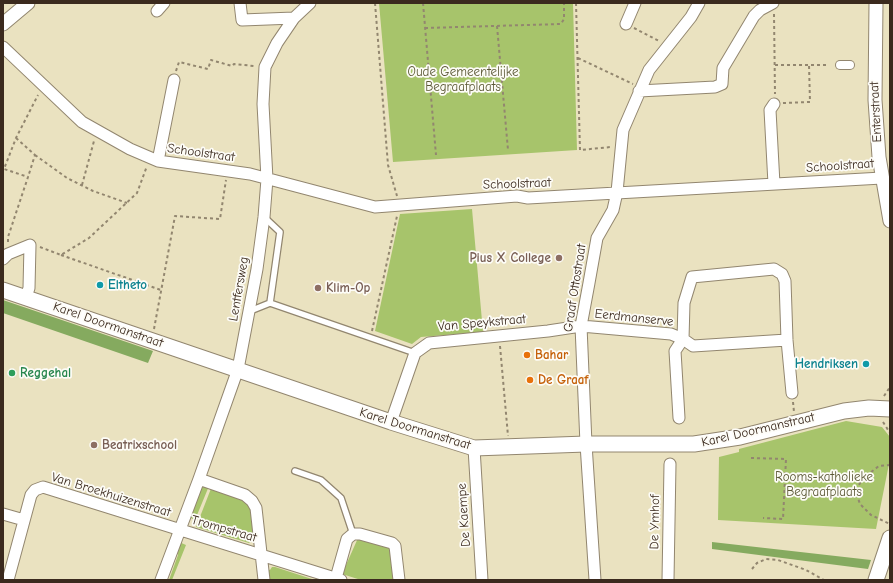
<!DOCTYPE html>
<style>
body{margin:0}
#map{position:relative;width:893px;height:583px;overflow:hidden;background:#eae2c0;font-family:"Comic Neue",sans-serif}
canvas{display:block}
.frame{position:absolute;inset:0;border:4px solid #3b2a1e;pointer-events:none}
</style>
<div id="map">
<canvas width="893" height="583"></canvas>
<div class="frame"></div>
</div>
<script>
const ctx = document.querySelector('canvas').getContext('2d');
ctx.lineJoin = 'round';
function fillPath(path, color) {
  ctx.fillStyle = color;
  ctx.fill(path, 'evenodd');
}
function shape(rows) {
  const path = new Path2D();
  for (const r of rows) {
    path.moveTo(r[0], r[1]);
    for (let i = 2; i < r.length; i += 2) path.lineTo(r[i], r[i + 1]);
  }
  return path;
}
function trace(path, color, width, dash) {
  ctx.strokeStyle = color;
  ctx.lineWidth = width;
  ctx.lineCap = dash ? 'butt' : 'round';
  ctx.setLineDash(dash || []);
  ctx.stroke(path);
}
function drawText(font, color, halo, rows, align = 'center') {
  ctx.font = font + ' "Comic Neue",sans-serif';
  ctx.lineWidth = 3.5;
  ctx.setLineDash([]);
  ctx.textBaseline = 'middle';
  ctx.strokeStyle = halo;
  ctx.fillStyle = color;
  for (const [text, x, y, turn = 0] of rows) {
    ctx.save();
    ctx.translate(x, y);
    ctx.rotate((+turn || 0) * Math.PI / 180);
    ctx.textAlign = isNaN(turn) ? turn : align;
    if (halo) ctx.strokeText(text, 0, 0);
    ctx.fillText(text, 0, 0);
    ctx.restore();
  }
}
fillPath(shape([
 [379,3,573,3,577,150,393,162],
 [472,209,483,332,421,337,412,344,375,331,400,214],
 [846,421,882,427,890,437,890,459,876,529,718,520,719,457,739,452,739,449],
 [202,485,209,486,195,520,189,517],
 [212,486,246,498,252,515,257,540,254,540,249,543,196,527],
 [358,538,391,547,393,580,361,580,342,574],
 [179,542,186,545,172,580,169,580,178,555,176,550],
 [272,567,275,567,315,580,268,580,267,569,270,570]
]), '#a7c46b');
fillPath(shape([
 [3,300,153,351,148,363,3,313],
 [712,542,871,560,868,569,712,549]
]), '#85aa5f');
const service = shape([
 [270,303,415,353],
 [250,311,270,303,280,232,264,217],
 [295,471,321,480,341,498,353,534]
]);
const pedestrian = shape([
 [840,65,850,65]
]);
const minor = shape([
 [240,3,242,20,294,18],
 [157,11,164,3],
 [626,24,635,3],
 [3,47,82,122,130,149,158,161,250,174,375,207,517,196,528,198,882,178],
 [639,91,715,87,722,84,723,68,754,16,760,10,773,3],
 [158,161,174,80],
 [774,184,770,110,774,104],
 [3,259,8,254,30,245,29,288,26,297],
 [679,418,675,351,683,339,693,346,787,340],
 [391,422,415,353,429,343,548,331,581,326,671,334,683,339,684,303,692,277,774,269,782,274,785,281,787,340,792,393],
 [474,448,482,580],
 [199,479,245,495,252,501,256,508,264,580],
 [3,514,24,520],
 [336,578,347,539,353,534,360,534,392,543,395,546,399,580],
 [8,580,31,495,35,490,43,487,341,580],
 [161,580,199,479,238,369,257,269,264,217,267,179,263,104,265,67,277,43,294,18,310,3],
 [595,580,586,444,581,326,589,283,597,238,613,210,617,192,623,130,649,70,691,17,699,3],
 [668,580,670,464]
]);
const tertiary = shape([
 [876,3,875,100,879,157,890,221],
 [3,24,28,3]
]);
const secondary = shape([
 [3,290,391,422,474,448,586,444,694,444,740,437,844,411,869,408,890,409],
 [876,580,890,538]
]);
trace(service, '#92866f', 8);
trace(pedestrian, '#92866f', 10);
trace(minor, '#92866f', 13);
trace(tertiary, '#92866f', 15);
trace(secondary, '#92866f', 17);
trace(shape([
 [375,3,388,165,397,196],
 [423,3,436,155],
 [576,3,580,150,611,147],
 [774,14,775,94],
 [497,26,508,150],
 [425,28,561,24,564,19,564,3],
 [634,28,659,41],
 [578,58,633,84],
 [775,65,826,65],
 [176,71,179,62,208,69,211,60,232,66,234,64,254,66],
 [783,103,810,102,809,65],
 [16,138,35,155,28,177],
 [35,155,67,178,93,191,127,203],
 [82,185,94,141],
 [8,242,8,237,28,177,4,169,16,138,38,95],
 [40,247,61,255,89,238,137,193,147,166],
 [61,255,161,290],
 [154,329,175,216,220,219,226,180],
 [372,331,397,216],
 [500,346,508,436],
 [884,396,890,387],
 [793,402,794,412],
 [883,422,890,433],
 [751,458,786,459,783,519,763,518],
 [890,465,879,466,862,479,859,485,858,498,860,504,871,515,890,524],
 [785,489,846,491],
 [853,491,858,491],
 [752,569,757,563,766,559,778,560,806,570,824,580]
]), '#92866f', 2, [3, 3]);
trace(service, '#fff', 5.5);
trace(pedestrian, '#fff', 8);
trace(minor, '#fff', 11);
trace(tertiary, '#fff', 13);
trace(secondary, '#fff', 15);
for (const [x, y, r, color] of [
 [559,258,4,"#8d6e63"],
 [100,285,4,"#0f9aa8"],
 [318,288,4,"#8d6e63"],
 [527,355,4,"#e8710a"],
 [866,364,4,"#0f9aa8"],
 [12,373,4,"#2e9e5b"],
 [530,380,4,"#e8710a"],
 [94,445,4,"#8d6e63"]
]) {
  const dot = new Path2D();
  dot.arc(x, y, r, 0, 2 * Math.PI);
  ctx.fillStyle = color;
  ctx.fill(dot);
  trace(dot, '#fdfcf7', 1.5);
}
drawText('13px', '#5b5835', '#fdfcf7', [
 ["Oude Gemeentelijke",463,72],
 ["Begraafplaats",463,87],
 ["Rooms-katholieke",824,477],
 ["Begraafplaats",824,492]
]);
drawText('13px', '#3b2a1e', '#fdfcf7', [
 ["Enterstraat",876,112,-93],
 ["Schoolstraat",201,153,8],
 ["Schoolstraat",840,166,-4],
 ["Schoolstraat",517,184,-2],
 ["Graaf Ottostraat",575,288,-81],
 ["Lentfersweg",239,289,-80],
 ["Eerdmanserve",634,318,6],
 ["Van Speykstraat",482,323,-5],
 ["Karel Doormanstraat",108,325,19],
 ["Karel Doormanstraat",415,429,17],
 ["Karel Doormanstraat",758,430,-13],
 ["Van Broekhuizenstraat",111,495,17],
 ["De Kaempe",464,515,-94],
 ["De Ymhof",655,522,-89],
 ["Trompstraat",224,529,16]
]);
drawText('bold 13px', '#785e54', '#fdfcf7', [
 ["Pius X College",551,258,"right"],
 ["Klim-Op",326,288],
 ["Beatrixschool",102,445]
], 'left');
drawText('bold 13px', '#0d838f', '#fdfcf7', [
 ["Eltheto",108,285],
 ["Hendriksen",858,364,"right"]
], 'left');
drawText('bold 13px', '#c56008', '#fdfcf7', [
 ["Bahar",535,355],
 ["De Graaf",538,380]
], 'left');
drawText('bold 13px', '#27864d', '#fdfcf7', [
 ["Reggehal",20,373]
], 'left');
</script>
